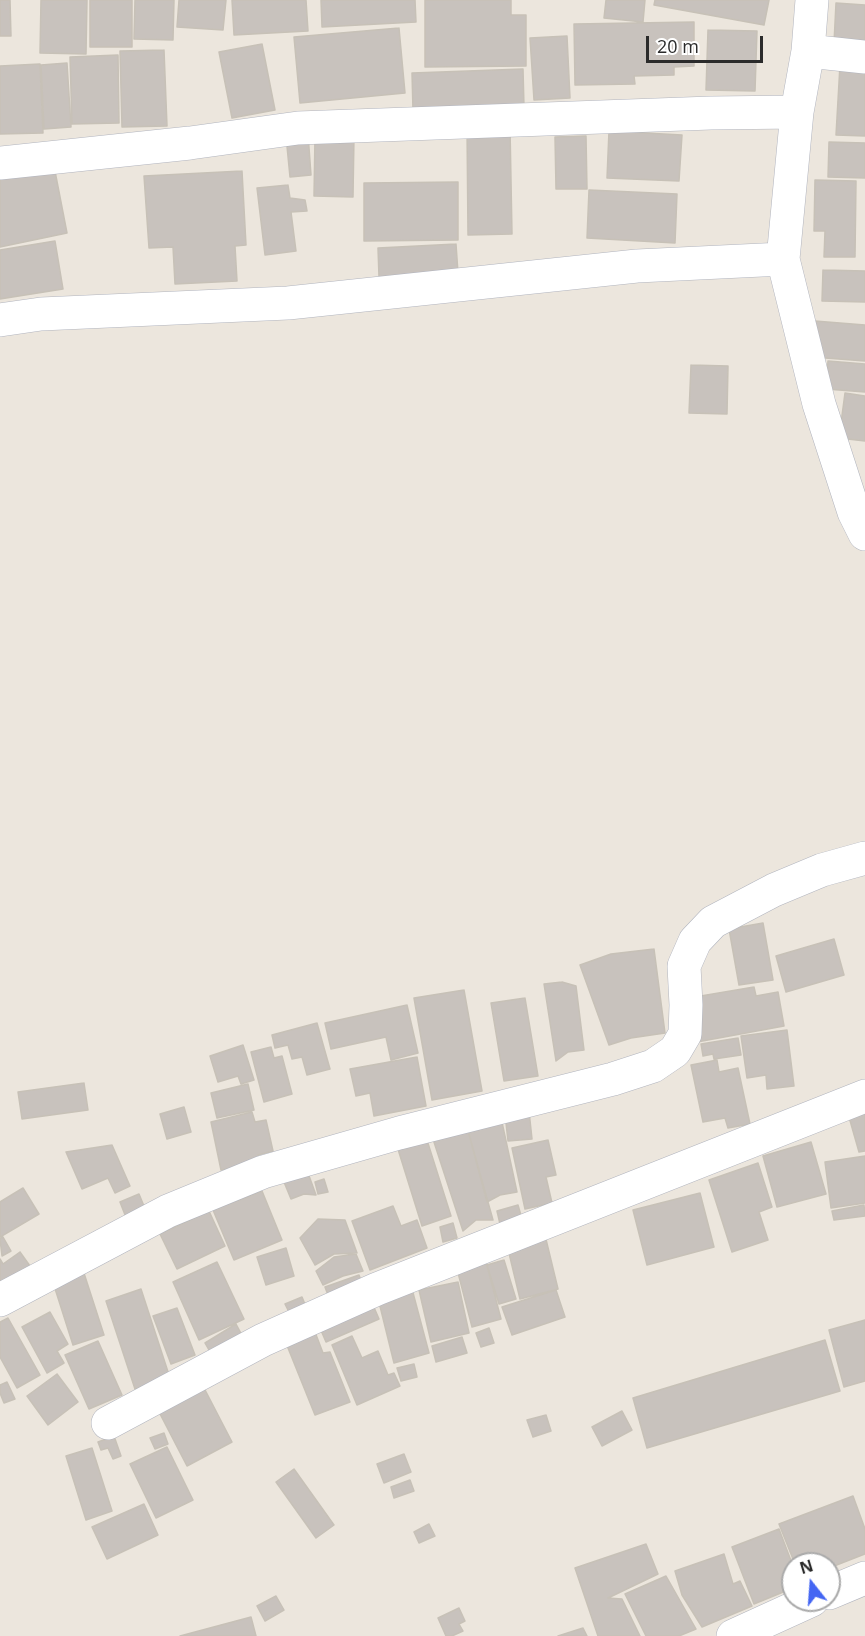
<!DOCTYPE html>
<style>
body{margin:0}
#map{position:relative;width:865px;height:1636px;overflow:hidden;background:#ece6dd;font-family:"Open Sans",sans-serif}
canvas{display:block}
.north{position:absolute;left:781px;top:1552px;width:60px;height:60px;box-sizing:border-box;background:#fff;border:2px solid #aaa;border-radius:50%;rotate:343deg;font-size:16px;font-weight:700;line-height:24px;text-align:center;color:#2b2b2b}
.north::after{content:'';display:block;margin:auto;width:21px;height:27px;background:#4466f3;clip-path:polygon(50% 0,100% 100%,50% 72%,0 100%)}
.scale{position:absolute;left:646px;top:36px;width:117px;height:27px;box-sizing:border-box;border:3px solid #2b2b2b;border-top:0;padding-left:8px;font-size:18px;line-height:21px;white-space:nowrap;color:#2b2b2b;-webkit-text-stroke:4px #fff;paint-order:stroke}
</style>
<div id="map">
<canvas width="865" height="1636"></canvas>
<div class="north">N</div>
<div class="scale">20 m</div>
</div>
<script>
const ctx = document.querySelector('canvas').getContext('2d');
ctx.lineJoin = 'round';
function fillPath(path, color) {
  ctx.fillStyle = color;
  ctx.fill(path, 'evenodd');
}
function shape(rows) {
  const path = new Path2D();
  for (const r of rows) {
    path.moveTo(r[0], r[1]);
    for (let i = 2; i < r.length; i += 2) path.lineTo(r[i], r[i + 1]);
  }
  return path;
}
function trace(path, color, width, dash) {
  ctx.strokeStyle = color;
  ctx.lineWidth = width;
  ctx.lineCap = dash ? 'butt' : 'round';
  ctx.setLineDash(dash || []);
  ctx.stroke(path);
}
const building = shape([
 [0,0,10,0,11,36,0,36,0,0],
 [41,0,87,0,86,54,40,53,41,0],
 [90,0,132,0,132,47,90,47,90,0],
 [135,0,174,0,173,40,134,39,135,0],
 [179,0,226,0,223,30,177,27,179,0],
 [232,0,306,0,308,31,234,35,232,0],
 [321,0,415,0,416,22,322,27,321,0],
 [425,0,511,0,511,15,526,15,526,66,425,67,425,0],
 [606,0,645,0,643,22,604,18,606,0],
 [655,0,769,0,764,25,654,5,655,0],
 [836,3,865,5,865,45,834,43,836,3],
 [694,22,694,66,674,67,674,75,634,76,635,84,575,85,574,24,694,22],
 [399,28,405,93,300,103,294,37,399,28],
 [708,30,757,31,755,91,706,90,708,30],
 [567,36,570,98,534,100,530,38,567,36],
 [262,44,275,110,232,118,219,52,262,44],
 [164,50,167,126,122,127,120,51,164,50],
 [118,55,119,123,72,124,70,57,118,55],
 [67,63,71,127,44,129,41,65,67,63],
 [40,64,43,133,0,134,0,66,40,64],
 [840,65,865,66,865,136,836,135,840,65],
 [523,69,524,107,413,111,412,73,523,69],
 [467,127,510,127,512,234,468,235,467,127],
 [609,131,682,135,679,181,607,178,609,131],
 [308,134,311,175,290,177,286,136,308,134],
 [315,136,354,136,353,197,314,196,315,136],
 [586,136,587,189,556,189,555,137,586,136],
 [829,142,865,143,865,178,828,177,829,142],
 [54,166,67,233,0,247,0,177,54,166],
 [242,171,246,245,235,246,237,281,175,284,173,247,149,248,144,176,242,171],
 [815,180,856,181,855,257,824,257,825,231,814,231,815,180],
 [458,182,458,240,364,241,364,183,458,182],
 [288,185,290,198,305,200,307,211,291,212,296,251,265,255,257,188,288,185],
 [589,190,677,194,675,243,587,238,589,190],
 [55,241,63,289,0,299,0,250,55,241],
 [456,244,458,273,379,277,378,248,456,244],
 [823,270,865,271,865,302,822,301,823,270],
 [815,321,865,325,865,361,812,357,815,321],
 [828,361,865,364,865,392,826,389,828,361],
 [691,365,728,366,727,414,689,413,691,365],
 [845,393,865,396,865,441,839,438,845,393],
 [763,923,773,980,739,985,729,929,763,923],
 [834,939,844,975,786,992,776,956,834,939],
 [654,949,665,1033,631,1038,609,1045,580,965,611,954,654,949],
 [562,982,576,986,584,1050,568,1052,556,1061,544,984,562,982],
 [754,987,756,996,778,992,784,1026,697,1042,689,998,754,987],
 [464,990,482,1091,432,1100,414,998,464,990],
 [525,998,538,1076,504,1081,491,1003,525,998],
 [407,1005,418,1053,391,1060,386,1037,331,1049,325,1023,407,1005],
 [317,1023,330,1069,307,1075,302,1057,292,1059,288,1045,275,1048,272,1035,317,1023],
 [787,1030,794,1086,767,1089,766,1075,747,1078,741,1036,787,1030],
 [738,1038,741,1055,714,1059,713,1054,703,1056,701,1044,738,1038],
 [243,1045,254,1080,241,1084,238,1076,218,1082,210,1056,243,1045],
 [271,1047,274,1058,282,1056,292,1094,264,1102,251,1052,271,1047],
 [417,1057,426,1106,374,1116,370,1093,356,1096,350,1069,417,1057],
 [717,1060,719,1072,738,1068,750,1124,728,1128,725,1118,703,1122,691,1065,717,1060],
 [84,1083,88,1110,22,1119,18,1092,84,1083],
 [248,1084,254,1110,217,1118,211,1093,248,1084],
 [865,1106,865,1151,859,1152,847,1110,865,1106],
 [184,1107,191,1132,167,1139,160,1114,184,1107],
 [529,1111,532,1139,508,1141,505,1114,529,1111],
 [252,1112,255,1122,266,1120,273,1151,258,1155,260,1162,221,1170,211,1122,252,1112],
 [500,1113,517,1192,500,1195,487,1202,467,1127,500,1113],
 [467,1127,493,1220,476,1220,463,1231,433,1139,467,1127],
 [426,1137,451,1216,422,1226,397,1146,426,1137],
 [548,1140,556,1175,546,1177,552,1203,525,1209,512,1148,548,1140],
 [811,1142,826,1194,777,1207,763,1156,811,1142],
 [112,1145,130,1186,115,1193,108,1178,82,1189,66,1152,112,1145],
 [865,1156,865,1203,831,1208,825,1162,865,1156],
 [758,1163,772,1207,759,1212,768,1240,732,1252,709,1180,758,1163],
 [308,1173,316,1195,304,1194,291,1199,284,1182,308,1173],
 [324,1179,328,1192,318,1194,315,1182,324,1179],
 [23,1188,39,1214,0,1237,0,1202,23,1188],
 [262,1191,282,1240,234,1260,213,1210,262,1191],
 [700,1193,714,1247,647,1265,633,1210,700,1193],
 [139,1194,146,1211,127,1220,120,1202,139,1194],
 [518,1205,522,1219,500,1224,497,1211,518,1205],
 [864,1205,865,1216,834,1220,832,1211,864,1205],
 [393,1206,401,1226,417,1220,427,1248,370,1270,352,1221,393,1206],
 [209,1211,225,1246,177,1269,160,1234,209,1211],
 [318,1219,345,1220,357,1253,334,1254,315,1265,300,1238,318,1219],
 [453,1223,457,1238,443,1242,440,1227,453,1223],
 [544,1231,558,1289,520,1299,508,1249,544,1231],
 [3,1237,11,1251,2,1256,0,1239,3,1237],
 [286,1248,294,1276,266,1285,257,1257,286,1248],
 [20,1252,30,1266,0,1286,0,1259,3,1264,20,1252],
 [356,1254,363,1271,343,1276,323,1285,316,1271,334,1257,356,1254],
 [484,1254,501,1319,472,1327,455,1261,484,1254],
 [504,1260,516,1299,499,1304,487,1265,504,1260],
 [217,1262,244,1319,199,1340,173,1282,217,1262],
 [82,1267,104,1335,73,1345,51,1276,82,1267],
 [359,1275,363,1286,329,1298,325,1287,359,1275],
 [458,1282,469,1333,431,1342,419,1290,458,1282],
 [141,1289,170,1378,135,1389,106,1301,141,1289],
 [412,1289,429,1353,394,1363,378,1298,412,1289],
 [556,1290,565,1317,512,1335,502,1307,556,1290],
 [302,1297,307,1309,291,1316,285,1304,302,1297],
 [370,1298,379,1319,326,1342,317,1321,370,1298],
 [177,1308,195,1355,171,1364,153,1316,177,1308],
 [50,1312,68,1344,57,1351,64,1363,47,1373,22,1327,50,1312],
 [8,1318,40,1375,17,1388,0,1357,0,1322,8,1318],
 [865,1320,865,1381,844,1387,829,1330,865,1320],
 [236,1324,244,1339,213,1357,205,1343,236,1324],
 [489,1328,494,1343,481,1347,476,1333,489,1328],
 [315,1332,323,1353,330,1352,350,1402,315,1415,286,1343,315,1332],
 [352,1336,362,1358,378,1351,388,1375,394,1373,400,1386,357,1405,332,1345,352,1336],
 [462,1337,467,1353,436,1362,432,1346,462,1337],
 [825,1340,840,1391,647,1448,633,1398,825,1340],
 [98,1341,122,1395,89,1409,65,1355,98,1341],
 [414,1364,417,1377,401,1381,397,1368,414,1364],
 [57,1374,78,1402,48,1425,27,1396,57,1374],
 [7,1382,15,1399,4,1403,0,1393,0,1385,7,1382],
 [203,1386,232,1442,187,1466,158,1410,203,1386],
 [622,1411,632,1430,602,1446,592,1427,622,1411],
 [546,1415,551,1431,533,1437,527,1420,546,1415],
 [164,1433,168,1444,155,1449,150,1438,164,1433],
 [114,1436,121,1456,113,1459,108,1448,101,1450,98,1442,114,1436],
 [167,1447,193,1500,156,1518,130,1464,167,1447],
 [92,1448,112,1511,86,1520,66,1456,92,1448],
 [404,1454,411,1472,384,1483,377,1464,404,1454],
 [294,1469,334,1525,316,1538,276,1482,294,1469],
 [410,1480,414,1491,394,1498,391,1487,410,1480],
 [853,1496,865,1529,865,1554,829,1568,829,1564,795,1564,779,1524,853,1496],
 [144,1504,158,1535,107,1559,92,1527,144,1504],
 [429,1524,435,1536,419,1543,414,1532,429,1524],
 [779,1529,793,1566,793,1588,754,1604,732,1547,779,1529],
 [646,1544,658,1574,608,1598,622,1599,640,1636,598,1636,575,1568,646,1544],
 [724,1554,733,1584,740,1581,752,1606,702,1627,682,1595,675,1571,724,1554],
 [666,1576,696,1629,679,1636,646,1636,625,1594,666,1576],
 [276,1596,284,1610,265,1621,257,1606,276,1596],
 [459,1608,465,1621,459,1624,463,1631,452,1636,446,1636,438,1618,459,1608],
 [251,1617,256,1636,180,1636,251,1617],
 [583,1628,587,1636,558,1636,583,1628]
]);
fillPath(building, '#c8c2bd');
trace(building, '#c7c1b7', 1.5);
const street = shape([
 [812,0,808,51,797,112,783,259,819,404,854,512,865,534],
 [808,51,865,57],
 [0,163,190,143,298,128,711,113,797,112],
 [0,320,41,314,288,303,637,266,783,259],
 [0,1300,168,1211,263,1172,399,1133,613,1079,653,1066,675,1051,685,1034,686,1005,684,966,695,941,713,922,774,890,822,870,865,858],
 [108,1423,263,1340,377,1289,865,1096],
 [829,1593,865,1578],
 [733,1636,812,1600]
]);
trace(street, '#b1b4be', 34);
trace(street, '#fff', 33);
</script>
